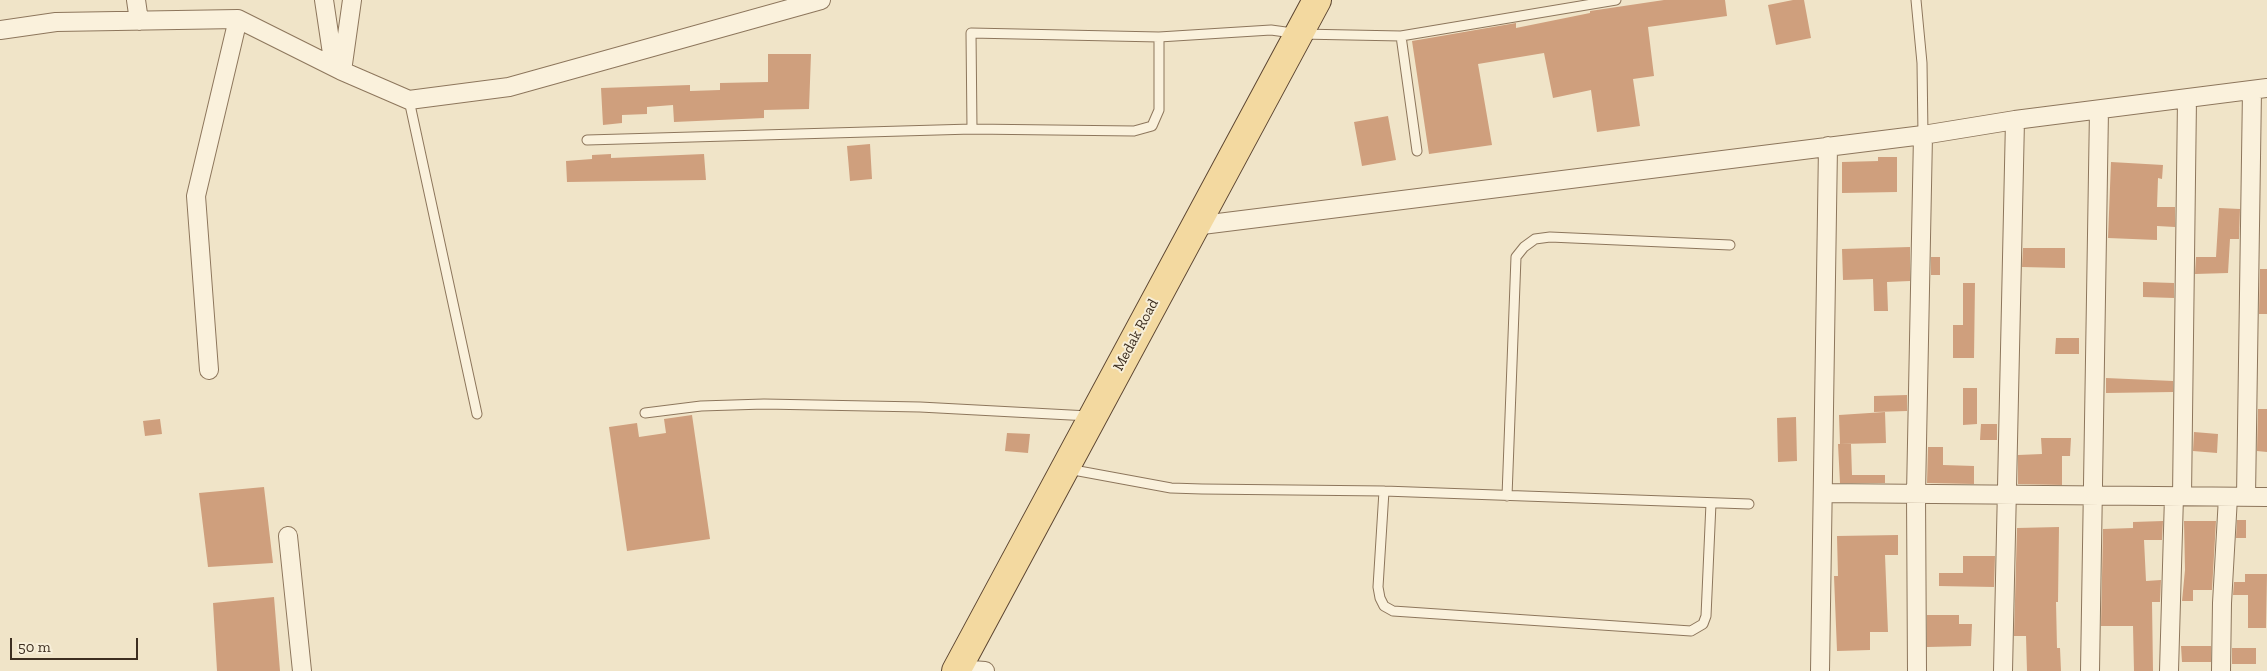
<!DOCTYPE html>
<style>
body{margin:0}
#map{position:relative;width:2267px;height:671px;overflow:hidden;background:#f0e4c8;font-family:"Zilla Slab",serif}
canvas{display:block}
.scale{position:absolute;left:10px;top:638px;width:128px;height:22px;box-sizing:border-box;border:2px solid #3d2e20;border-top:0;padding-left:6px;font-size:15px;line-height:18px;white-space:nowrap;color:#3d2e20;-webkit-text-stroke:4px #f7eed8;paint-order:stroke}
</style>
<div id="map">
<canvas width="2267" height="671"></canvas>
<div class="scale">50 m</div>
</div>
<script>
const ctx = document.querySelector('canvas').getContext('2d');
ctx.lineJoin = 'round';
function fillPath(path, color) {
  ctx.fillStyle = color;
  ctx.fill(path, 'evenodd');
}
function shape(rows) {
  const path = new Path2D();
  for (const r of rows) {
    path.moveTo(r[0], r[1]);
    for (let i = 2; i < r.length; i += 2) path.lineTo(r[i], r[i + 1]);
  }
  return path;
}
function trace(path, color, width, dash) {
  ctx.strokeStyle = color;
  ctx.lineWidth = width;
  ctx.lineCap = dash ? 'butt' : 'round';
  ctx.setLineDash(dash || []);
  ctx.stroke(path);
}
function drawText(font, color, halo, rows, align = 'center') {
  ctx.font = font + ' "Zilla Slab",serif';
  ctx.lineWidth = 4;
  ctx.setLineDash([]);
  ctx.textBaseline = 'middle';
  ctx.strokeStyle = halo;
  ctx.fillStyle = color;
  for (const [text, x, y, turn = 0] of rows) {
    ctx.save();
    ctx.translate(x, y);
    ctx.rotate((+turn || 0) * Math.PI / 180);
    ctx.textAlign = isNaN(turn) ? turn : align;
    if (halo) ctx.strokeText(text, 0, 0);
    ctx.fillText(text, 0, 0);
    ctx.restore();
  }
}
fillPath(shape([
 [1664,0,1725,0,1727,16,1648,27,1654,76,1633,79,1640,126,1597,132,1591,90,1553,98,1544,53,1478,64,1492,145,1429,154,1412,41,1516,23,1516,28,1590,13,1590,11],
 [1793,0,1804,0,1811,38,1776,45,1768,5],
 [768,54,811,54,809,109,764,110,764,118,674,122,673,105,647,107,647,114,622,115,622,123,603,125,601,88,690,85,690,91,720,90,720,83,768,82],
 [1388,116,1396,160,1362,166,1354,122],
 [870,144,872,179,850,181,847,146],
 [611,154,611,158,704,154,706,180,567,182,566,161,592,159,592,155],
 [1878,157,1897,157,1897,192,1842,193,1842,162,1878,161],
 [2111,162,2163,165,2162,179,2158,178,2157,207,2175,207,2175,227,2157,226,2157,240,2108,238],
 [2219,208,2240,209,2239,239,2230,239,2228,273,2195,274,2196,257,2216,257],
 [1910,247,1910,281,1887,282,1888,311,1874,311,1873,279,1843,280,1842,249],
 [2023,248,2065,248,2065,268,2022,267],
 [1931,257,1940,257,1940,275,1931,275],
 [2260,269,2267,269,2267,314,2259,314],
 [2143,282,2174,283,2174,298,2143,297],
 [1963,283,1975,283,1974,358,1953,358,1953,325,1963,325],
 [2056,338,2079,338,2079,354,2055,354],
 [2106,378,2173,381,2173,392,2106,393],
 [1963,388,1977,388,1977,424,1963,425],
 [1907,395,1907,411,1874,412,1874,396],
 [2258,409,2267,409,2267,452,2257,451],
 [1885,412,1886,443,1840,444,1839,415],
 [692,415,710,539,627,551,609,427,637,423,639,437,666,433,664,419],
 [1796,417,1797,461,1778,462,1777,418],
 [160,419,162,434,145,436,143,421],
 [1981,424,1997,424,1997,440,1980,440],
 [2194,432,2218,434,2217,453,2193,451],
 [1007,433,1030,434,1028,453,1005,451],
 [2041,438,2071,438,2070,456,2062,456,2062,485,2018,484,2018,455,2042,454],
 [1838,444,1851,444,1852,475,1885,475,1885,483,1840,483],
 [1928,447,1943,447,1943,465,1974,466,1974,484,1927,483],
 [264,487,273,563,208,567,199,493],
 [2237,520,2246,520,2246,538,2236,538],
 [2163,521,2162,540,2144,540,2146,581,2161,580,2160,602,2152,602,2153,671,2134,671,2133,626,2101,626,2103,529,2133,528,2133,522],
 [2184,521,2216,521,2212,590,2193,590,2193,601,2182,601,2185,570],
 [2059,527,2058,602,2056,602,2057,648,2060,648,2061,671,2027,671,2026,636,2014,636,2017,528],
 [1898,535,1898,555,1885,555,1888,632,1870,632,1870,650,1837,651,1834,576,1838,576,1837,536],
 [1963,556,1995,556,1994,587,1939,586,1939,573,1963,573],
 [2245,574,2267,574,2266,628,2248,628,2248,595,2233,595,2234,582,2245,582],
 [274,597,280,671,217,671,213,603],
 [1927,615,1959,615,1959,624,1972,624,1971,646,1927,647],
 [2181,646,2211,646,2211,662,2182,662],
 [2232,648,2256,648,2256,664,2232,664]
]), '#cf9f7d');
const lane = shape([
 [1916,0,1922,63,1923,135],
 [1401,36,1616,0],
 [409,100,477,414],
 [972,129,971,33,1159,37],
 [587,140,972,129,1134,131,1152,126,1159,110,1159,37,1271,30,1300,34,1401,36,1417,151],
 [645,413,701,406,764,404,920,407,1089,416],
 [1068,469,1171,488,1202,489,1384,491,1749,504],
 [1384,491,1378,587,1380,598,1384,606,1393,611,1691,631,1703,624,1706,616,1711,503],
 [1507,496,1516,257,1524,247,1535,239,1550,237,1730,245]
]);
const street = shape([
 [136,0,139,21],
 [324,0,334,67],
 [0,30,56,22,238,19,342,71,409,100,509,87,821,0],
 [342,71,352,0],
 [1194,226,1923,135,2015,120,2267,88],
 [209,370,196,196,238,19],
 [1823,493,2267,497],
 [2182,496,2187,99],
 [2246,497,2252,90],
 [288,536,302,671],
 [957,669,985,671],
 [1820,671,1828,146],
 [1917,671,1916,494,1923,135],
 [2003,671,2015,120],
 [2090,671,2099,110],
 [2169,671,2174,496],
 [2221,671,2222,603,2228,497]
]);
const primary = shape([
 [956,671,1317,0]
]);
trace(lane, '#8d765c', 11);
trace(street, '#8d765c', 20);
trace(primary, '#5b4430', 30);
trace(lane, '#faf1dc', 9);
trace(street, '#faf1dc', 18);
trace(primary, '#f3d9a0', 28);
drawText('15px', '#3d2e20', '#f7eed8', [
 ["Medak Road",1136,335,-62]
]);
</script>
